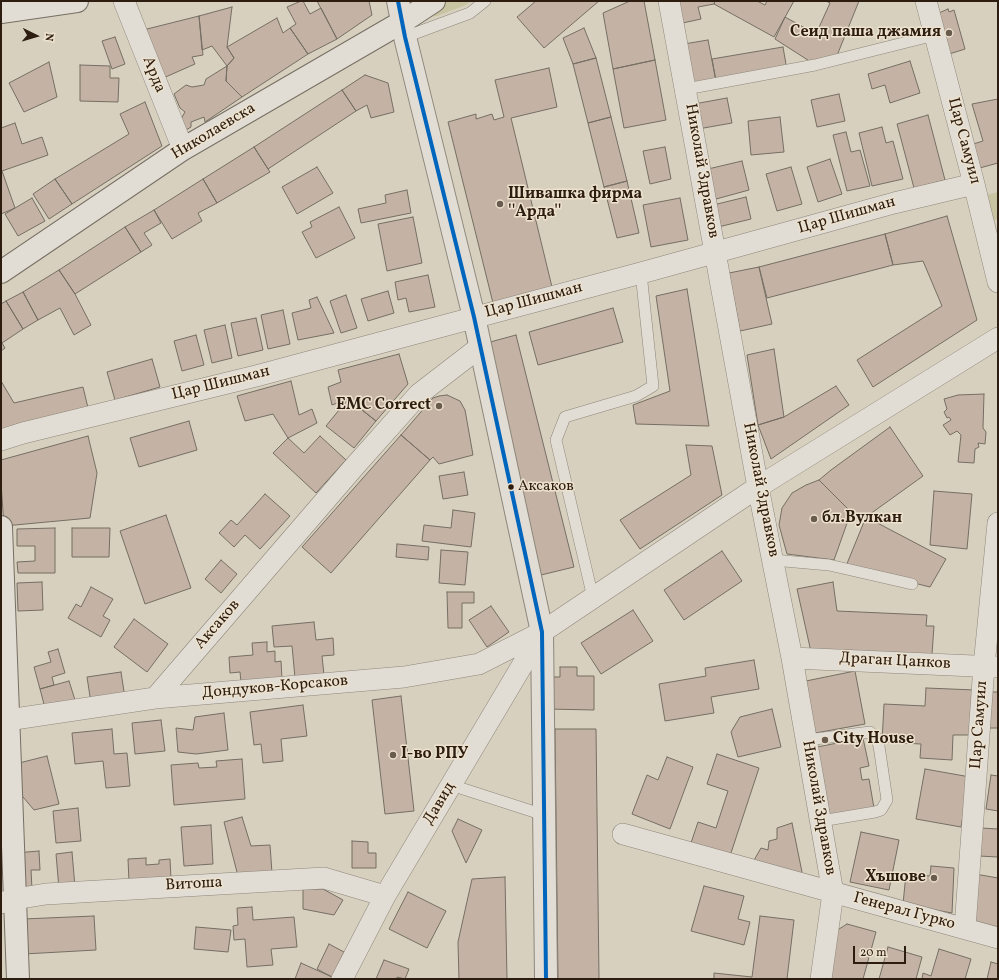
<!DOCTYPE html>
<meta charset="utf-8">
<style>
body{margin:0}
#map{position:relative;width:999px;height:980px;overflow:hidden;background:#d8d0be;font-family:Vollkorn,serif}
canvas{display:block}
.frame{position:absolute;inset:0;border:2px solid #2d1c10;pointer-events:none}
.north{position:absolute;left:16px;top:16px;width:40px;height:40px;-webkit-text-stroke:3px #ede2ce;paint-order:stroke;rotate:95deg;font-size:11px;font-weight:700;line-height:16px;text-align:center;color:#2d1c10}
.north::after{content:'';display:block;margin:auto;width:14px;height:18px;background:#2d1c10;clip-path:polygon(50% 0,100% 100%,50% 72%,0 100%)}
.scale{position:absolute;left:853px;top:946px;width:53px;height:18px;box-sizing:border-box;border:2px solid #2d1c10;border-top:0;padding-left:5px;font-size:12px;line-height:14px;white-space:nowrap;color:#2d1c10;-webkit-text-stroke:3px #ede2ce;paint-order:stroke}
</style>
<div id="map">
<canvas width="999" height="980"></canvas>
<div class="frame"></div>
<div class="north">N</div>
<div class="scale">20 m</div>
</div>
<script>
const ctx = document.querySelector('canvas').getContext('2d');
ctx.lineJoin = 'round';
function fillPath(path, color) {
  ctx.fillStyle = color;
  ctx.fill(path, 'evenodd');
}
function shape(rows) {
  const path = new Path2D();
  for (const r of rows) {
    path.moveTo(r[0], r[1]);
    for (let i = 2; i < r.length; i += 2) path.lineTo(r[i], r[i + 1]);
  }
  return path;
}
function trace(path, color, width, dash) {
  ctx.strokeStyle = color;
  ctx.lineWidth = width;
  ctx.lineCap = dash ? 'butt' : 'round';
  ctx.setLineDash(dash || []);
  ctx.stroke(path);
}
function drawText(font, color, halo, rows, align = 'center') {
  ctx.font = font + ' Vollkorn,serif';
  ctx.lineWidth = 3;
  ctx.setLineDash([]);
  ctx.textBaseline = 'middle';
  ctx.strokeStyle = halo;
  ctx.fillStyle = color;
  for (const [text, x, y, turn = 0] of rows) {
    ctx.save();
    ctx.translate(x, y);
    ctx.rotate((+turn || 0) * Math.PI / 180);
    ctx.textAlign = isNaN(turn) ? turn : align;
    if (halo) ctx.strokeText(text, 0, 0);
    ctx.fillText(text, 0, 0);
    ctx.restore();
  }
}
fillPath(shape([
 [442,1,471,1,466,5,437,16,409,19],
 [998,192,998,219,985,223,978,197]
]), '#c8c4a1');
const building = shape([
 [301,1,303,1,310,14,321,8,337,39,308,54,290,28,296,24,287,7,301,1],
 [317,1,369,1,372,15,337,39,317,1],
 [536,1,599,1,544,48,517,17,536,1],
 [630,1,644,1,655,60,613,69,603,13,630,1],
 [674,1,715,1,714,4,698,7,701,19,678,24,674,1],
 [715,1,757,1,765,5,767,1,794,1,774,37,714,4,715,1],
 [826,1,859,1,836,58,814,64,775,39,785,17,816,34,830,3,826,1],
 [232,7,227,47,234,58,227,66,212,46,202,50,199,16,232,7],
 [948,9,949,12,954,10,965,49,943,56,932,16,948,9],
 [199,16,203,55,192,57,195,64,161,79,139,31,199,16],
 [277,18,283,33,290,28,308,54,242,97,226,81,227,66,234,58,227,47,277,18],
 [584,28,596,58,573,64,563,38,584,28],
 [115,37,125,64,112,69,102,41,115,37],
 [708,40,716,81,692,86,684,44,708,40],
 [783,47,787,70,716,81,712,59,783,47],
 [596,58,611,117,588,123,573,64,596,58],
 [655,60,666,120,624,128,613,69,655,60],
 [910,61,920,93,890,103,885,85,872,89,868,74,910,61],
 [49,62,57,97,24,112,9,83,49,62],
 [80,65,110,66,110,78,119,78,118,102,80,101,80,65],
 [227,66,226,81,242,97,205,122,204,117,191,122,191,127,186,130,181,119,185,112,180,108,174,94,186,85,192,87,204,85,206,79,227,66],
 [549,68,557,107,511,118,552,287,493,303,448,122,476,114,476,119,492,114,494,120,504,117,495,80,549,68],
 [365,75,388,83,394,112,371,118,367,105,356,111,342,90,365,75],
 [342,90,356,111,268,169,254,147,342,90],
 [839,94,845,121,817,127,811,100,839,94],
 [727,98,732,123,698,129,694,104,727,98],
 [998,99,998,163,976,169,967,146,983,141,972,104,998,99],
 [145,102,162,146,72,204,55,179,129,134,120,114,145,102],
 [928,115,945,180,914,188,897,124,928,115],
 [611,117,627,181,604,187,588,123,611,117],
 [780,117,784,152,751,155,748,121,780,117],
 [15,123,22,144,42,137,48,155,2,171,15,208,1,214,1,128,15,123],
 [882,127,886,143,893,141,903,179,872,186,859,133,882,127],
 [846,132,851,152,860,150,870,186,847,191,833,135,846,132],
 [254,147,270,172,217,203,203,179,254,147],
 [665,147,671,179,650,184,643,151,665,147],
 [830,159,842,194,818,202,807,167,830,159],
 [742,161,749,190,716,199,708,169,742,161],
 [317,167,333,193,297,214,282,187,317,167],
 [791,167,802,204,777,211,766,174,791,167],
 [55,179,72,204,49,219,33,194,55,179],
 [203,179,217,203,198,213,202,221,172,239,154,210,203,179],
 [627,181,639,233,617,238,604,187,627,181],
 [407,190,411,213,361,223,358,209,386,203,385,195,407,190],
 [746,197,751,219,714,228,709,206,746,197],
 [32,198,45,221,18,236,5,214,32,198],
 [680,198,688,240,651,247,643,205,680,198],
 [339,207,355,238,316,258,302,232,312,227,310,222,339,207],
 [154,210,161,223,144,233,152,245,141,252,125,227,154,210],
 [947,216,977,320,873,387,857,360,942,306,923,261,893,265,885,234,947,216],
 [413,217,422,263,387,271,378,224,413,217],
 [125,227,141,252,75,294,59,270,125,227],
 [885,234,893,265,767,298,759,267,885,234],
 [759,267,772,324,740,331,729,273,759,267],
 [59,270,75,294,91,325,74,335,60,308,38,320,23,292,59,270],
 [428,275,435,307,409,312,406,298,398,300,395,282,428,275],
 [687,289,709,426,636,424,633,405,670,391,656,296,687,289],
 [388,291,394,313,368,321,361,299,388,291],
 [23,292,38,320,23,329,6,301,23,292],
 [346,295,357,328,341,333,330,301,346,295],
 [317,297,334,333,298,340,292,313,311,308,309,300,317,297],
 [6,301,23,329,2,343,5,348,1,351,1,304,6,301],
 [613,308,623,342,538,365,529,332,613,308],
 [283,310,290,344,268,349,261,315,283,310],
 [256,318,263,350,238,356,231,323,256,318],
 [225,325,232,358,212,363,204,330,225,325],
 [196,335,204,365,182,371,174,341,196,335],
 [516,335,574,567,541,575,483,344,516,335],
 [774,349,784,417,758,425,747,355,774,349],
 [399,354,408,384,376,421,348,399,332,405,328,387,341,382,338,370,399,354],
 [152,359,160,387,115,400,107,372,152,359],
 [1,381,14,403,83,387,89,412,1,432,1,381],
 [291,381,299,415,312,409,317,423,288,438,273,414,245,421,237,396,291,381],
 [836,386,849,405,771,459,758,425,784,417,836,386],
 [984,394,983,428,986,432,985,444,978,443,979,447,975,449,974,463,958,462,961,435,957,431,950,435,943,425,951,420,949,417,947,418,944,412,947,409,944,399,958,395,984,394],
 [447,395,460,401,465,410,473,455,439,464,433,457,430,460,401,435,433,398,439,396,447,395],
 [348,399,376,421,354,448,326,426,348,399],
 [189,421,197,450,139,467,130,438,189,421],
 [890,427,923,476,866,517,851,512,819,480,831,470,890,427],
 [401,435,430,460,331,573,302,547,401,435],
 [88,436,97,473,90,518,4,526,1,483,1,460,88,436],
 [320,436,346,460,316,493,273,453,288,438,304,453,320,436],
 [686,445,712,446,722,495,640,549,620,520,691,475,686,445],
 [464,472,468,495,443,499,439,476,464,472],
 [819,480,851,512,834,560,787,554,779,525,782,508,792,493,806,485,819,480],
 [934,491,972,494,967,549,930,545,934,491],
 [265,494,290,516,260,549,245,535,234,547,219,533,231,520,237,525,265,494],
 [453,510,475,513,471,547,422,541,424,525,451,528,453,510],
 [166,515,191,588,145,604,120,531,166,515],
 [866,517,946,559,930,587,846,566,866,517],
 [55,528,55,573,18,573,17,562,35,561,35,546,17,546,17,529,55,528],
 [72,528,110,528,109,557,72,557,72,528],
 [397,544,429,547,428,560,396,557,397,544],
 [441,550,468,552,465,585,439,583,441,550],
 [722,551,742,581,684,620,664,590,722,551],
 [221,560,237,574,221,593,205,579,221,560],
 [42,582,43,610,18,611,17,583,42,582],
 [833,582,837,611,927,615,926,626,934,626,932,654,811,652,797,589,833,582],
 [91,587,113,599,103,616,110,620,101,637,68,618,76,604,81,607,91,587],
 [447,592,474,592,474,603,462,603,462,628,448,628,447,592],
 [491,606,509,632,487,647,469,620,491,606],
 [633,610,653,641,601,674,581,643,633,610],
 [134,619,168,644,147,672,114,647,134,619],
 [314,622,316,640,333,638,334,655,322,656,324,675,295,678,292,646,274,647,272,626,314,622],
 [267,642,267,652,275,651,275,662,281,661,282,679,241,682,240,672,230,673,229,657,253,655,252,643,267,642],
 [58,649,65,673,52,677,54,685,40,689,34,667,51,662,48,652,58,649],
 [754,660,759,689,711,697,714,713,665,721,659,684,706,676,705,668,754,660],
 [560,667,577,667,577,676,594,676,594,710,548,709,548,677,560,677,560,667],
 [855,671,865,724,810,734,801,682,855,671],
 [121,672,125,698,91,703,87,677,121,672],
 [69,681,75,700,45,708,40,689,69,681],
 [926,688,975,690,973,735,953,735,952,760,920,758,921,744,882,742,884,704,925,706,926,688],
 [990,692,998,692,998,728,989,728,990,692],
 [401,696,414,811,385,814,372,700,401,696],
 [303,705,307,736,281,739,283,761,263,763,261,744,254,745,250,712,303,705],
 [772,709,781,747,738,757,731,732,740,717,772,709],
 [224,713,228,750,196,754,178,752,176,728,193,730,195,717,224,713],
 [161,720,165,751,135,754,132,723,161,720],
 [112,729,114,754,127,753,130,786,106,788,103,761,75,764,72,733,112,729],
 [555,729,596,729,599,979,558,979,555,729],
 [863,738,869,766,860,768,862,780,869,779,874,808,825,817,812,748,863,738],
 [717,754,759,768,728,862,689,849,698,822,716,828,728,791,707,784,717,754],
 [47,756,59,804,34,810,18,791,11,765,47,756],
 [667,757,693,767,670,829,632,814,647,775,658,780,667,757],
 [242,759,245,799,174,805,171,765,198,763,199,768,217,767,216,761,242,759],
 [925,769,970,777,961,827,916,819,925,769],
 [991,775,998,776,998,811,986,809,991,775],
 [78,808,81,841,56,843,53,811,78,808],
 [242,817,251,846,270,845,272,873,238,876,224,822,242,817],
 [458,819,482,830,466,863,452,831,458,819],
 [792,823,802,872,793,880,750,867,761,848,768,850,769,841,777,839,777,828,792,823],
 [211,825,213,864,184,866,181,827,211,825],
 [981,828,998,829,998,857,979,856,981,828],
 [861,832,899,840,889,890,850,882,861,832],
 [352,841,368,842,368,853,376,853,376,868,352,868,352,841],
 [39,851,40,870,31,870,32,889,17,890,15,853,39,851],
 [72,852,75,887,59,889,56,854,72,852],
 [146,858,146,865,159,864,159,860,170,859,171,879,129,882,128,859,146,858],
 [931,866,954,868,952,913,903,904,906,874,930,876,931,866],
 [975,874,998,878,998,931,973,923,975,874],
 [505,877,507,979,459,979,458,942,472,879,505,877],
 [704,886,744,896,738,919,750,922,744,945,691,931,704,886],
 [303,889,323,889,343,900,334,915,303,909,303,889],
 [408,892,446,911,427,948,389,929,408,892],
 [252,907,253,920,294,917,297,947,271,949,273,965,247,967,245,939,234,940,233,926,238,925,237,908,252,907],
 [94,916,96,950,24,954,23,919,94,916],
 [760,916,794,920,787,979,714,979,714,973,752,977,760,916],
 [847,924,876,932,863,979,829,979,836,931,847,924],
 [196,927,231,930,228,952,194,949,196,927],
 [329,944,344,952,332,977,317,969,329,944],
 [888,947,922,957,916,979,879,979,888,947],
 [939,949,971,959,965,979,922,979,923,973,931,976,939,949],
 [384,960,409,969,405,979,397,977,397,979,376,979,384,960],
 [991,962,998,964,998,979,987,979,991,962],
 [301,963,332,977,331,979,295,979,301,963]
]);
fillPath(building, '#c4b3a4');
trace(building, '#756e63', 1);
const service = shape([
 [405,37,470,13,485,1],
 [686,89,815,65,935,35],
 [773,560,829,565,912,584],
 [593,598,556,440,565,417,636,396,653,386,641,273],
 [807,740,870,732,876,737,879,746,887,800,881,810,875,812,821,821],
 [451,785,544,815]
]);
const minor = shape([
 [124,1,183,149],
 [669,1,758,487,792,658,833,893,821,979],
 [926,1,974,184,998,282],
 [1,440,23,433,256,376,641,273,894,203,974,184],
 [792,658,997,667],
 [155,698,354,467,419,394,480,347],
 [1,721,155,698,404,677,479,664,542,632,758,487,998,338],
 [623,834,998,938],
 [1,903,15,899,46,894,324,878,385,896],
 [965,928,984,666,998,523],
 [342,979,385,896,542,632]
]);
const tertiary = shape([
 [398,1,405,37,474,317,542,632,546,979]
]);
const secondary = shape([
 [1,12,77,1],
 [1,272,183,149,402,22,434,1],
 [1,527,18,979]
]);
trace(service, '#8d867b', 12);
trace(minor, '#8d867b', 22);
trace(tertiary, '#8d867b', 24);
trace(secondary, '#756e63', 24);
trace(service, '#e1ddd4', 11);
trace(minor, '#e1ddd4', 21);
trace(tertiary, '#e1ddd4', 22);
trace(secondary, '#e1ddd4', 22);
trace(shape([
 [398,1,405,37,474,317,542,632,546,979]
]), '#0065bd', 4);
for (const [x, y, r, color] of [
 [949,33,4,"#695b4d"],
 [500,204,4,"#695b4d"],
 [439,406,4,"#695b4d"],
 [511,487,3.5,"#2d1c10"],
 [814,519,4,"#695b4d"],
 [825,740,4,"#695b4d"],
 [393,755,4,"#695b4d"],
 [934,878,4,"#695b4d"]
]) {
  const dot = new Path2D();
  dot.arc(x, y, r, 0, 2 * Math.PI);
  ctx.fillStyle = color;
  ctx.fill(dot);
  trace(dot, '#ede2ce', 1.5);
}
drawText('15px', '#2d1c10', '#ede2ce', [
 ["Аксаков",518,487]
], 'left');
drawText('bold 16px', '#2d1c10', '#ede2ce', [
 ["Сеид паша джамия",941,33,"right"],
 ["Шивашка фирма",508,195],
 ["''Арда''",508,213],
 ["EMC Correct",431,406,"right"],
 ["бл.Вулкан",822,519],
 ["City House",833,740],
 ["I-во РПУ",401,755],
 ["Хъшове",926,878,"right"]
], 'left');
drawText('16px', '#2d1c10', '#ede2ce', [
 ["Арда",153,75,68],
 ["Николаевска",214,132,-31],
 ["Цар Самуил",963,141,75],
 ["Николай Здравков",701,171,80],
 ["Цар Шишман",847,216,-16],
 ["Цар Шишман",534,301,-15],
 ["Цар Шишман",221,384,-14],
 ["Николай Здравков",760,490,79],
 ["Аксаков",218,625,-49],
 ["Драган Цанков",895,662,3],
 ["Дондуков-Корсаков",275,688,-5],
 ["Цар Самуил",980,725,-86],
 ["Давид",440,804,-59],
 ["Николай Здравков",818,808,80],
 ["Витоша",194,885,-3],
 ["Генерал Гурко",904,912,15]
]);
</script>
